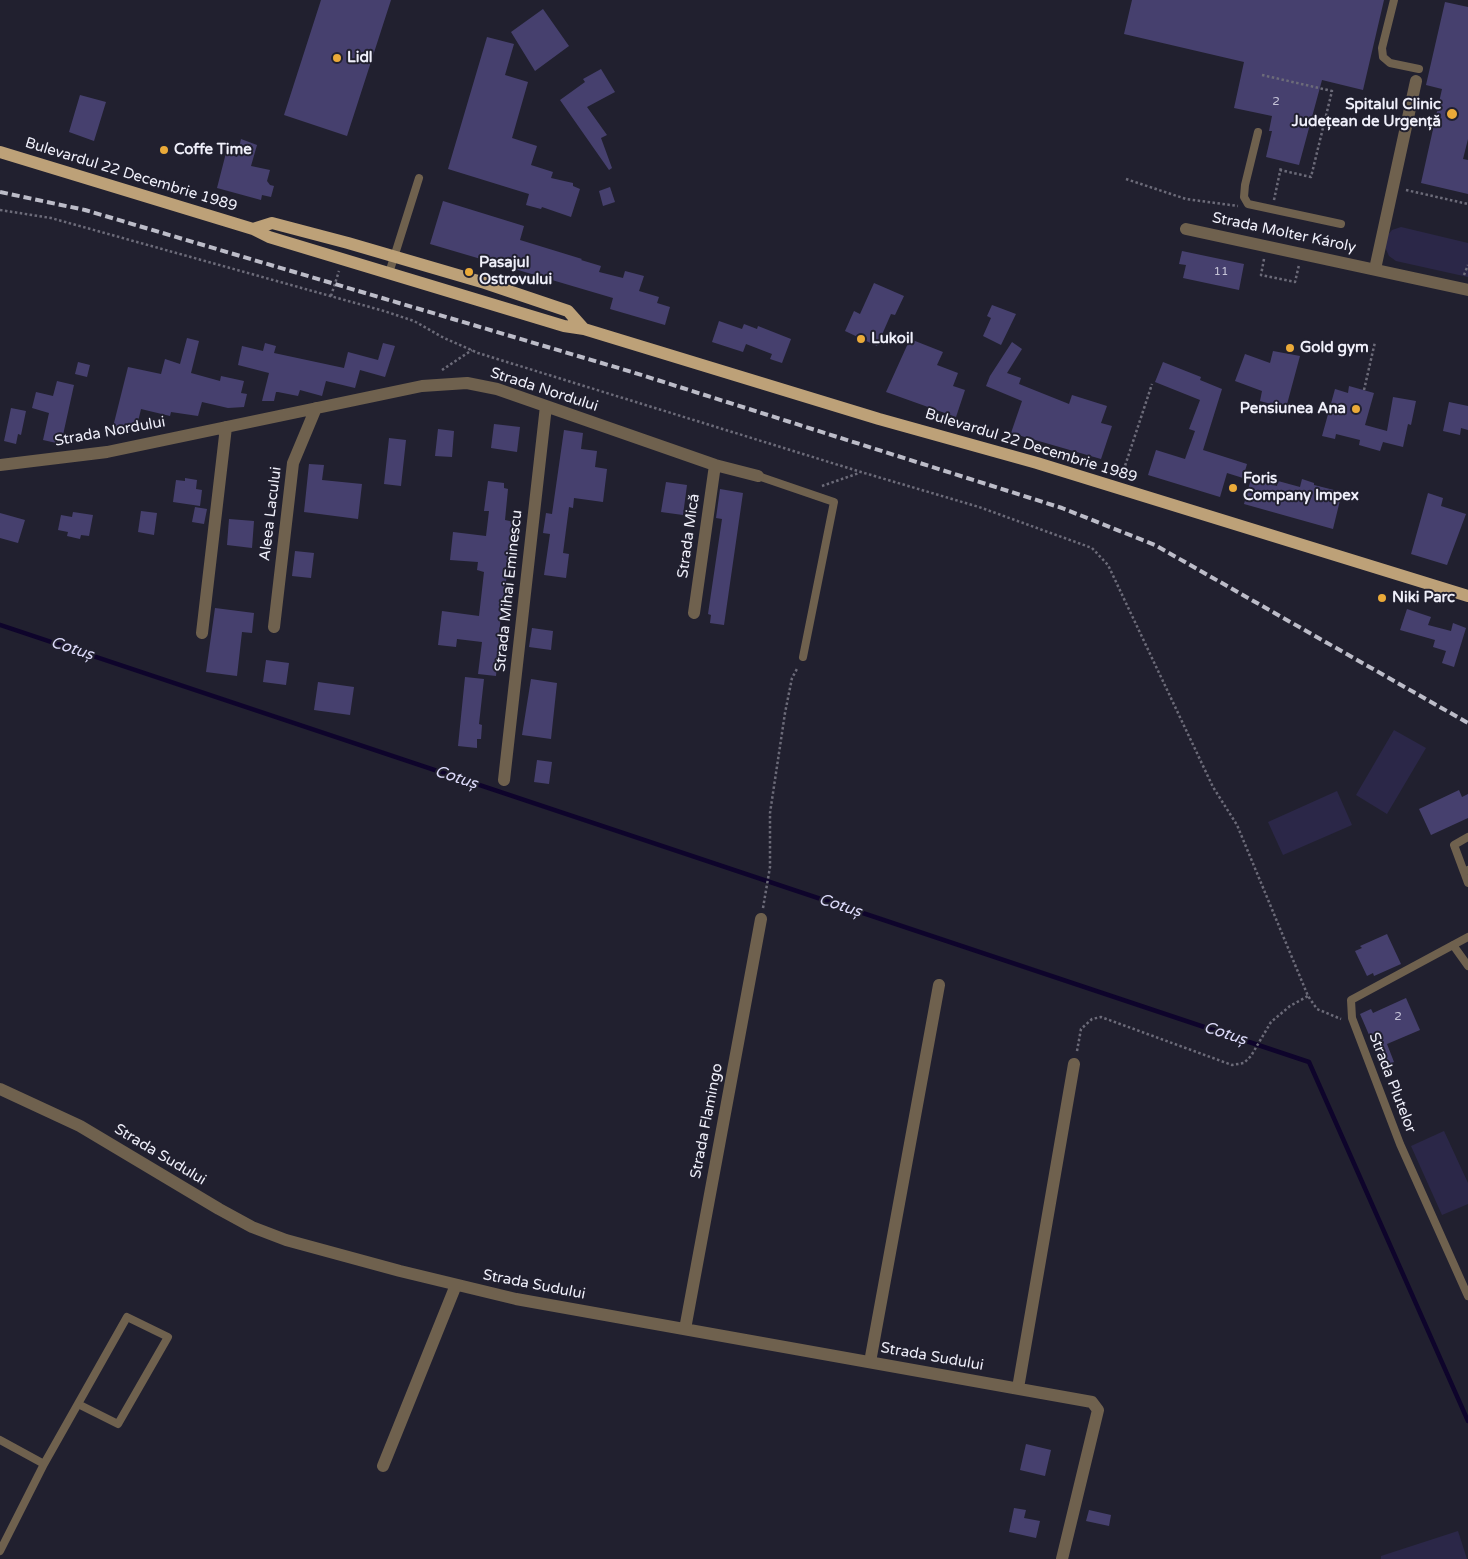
<!DOCTYPE html>
<meta charset="utf-8">
<style>
body{margin:0}
canvas{display:block;background:#21202f}
</style>
<canvas width="1468" height="1559"></canvas>
<script>
const ctx = document.querySelector('canvas').getContext('2d');
ctx.lineJoin = 'round';
function fillPath(path, color) {
  ctx.fillStyle = color;
  ctx.fill(path, 'evenodd');
}
function shape(rows) {
  const path = new Path2D();
  for (const r of rows) {
    path.moveTo(r[0], r[1]);
    for (let i = 2; i < r.length; i += 2) path.lineTo(r[i], r[i + 1]);
  }
  return path;
}
function trace(path, color, width, dash) {
  ctx.strokeStyle = color;
  ctx.lineWidth = width;
  ctx.lineCap = dash ? 'butt' : 'round';
  ctx.setLineDash(dash || []);
  ctx.stroke(path);
}
function drawText(font, color, halo, rows, align = 'center') {
  ctx.font = font + ' "Varela Round",sans-serif';
  ctx.lineWidth = 4;
  ctx.setLineDash([]);
  ctx.textBaseline = 'middle';
  ctx.strokeStyle = halo;
  ctx.fillStyle = color;
  for (const [text, x, y, turn = 0] of rows) {
    ctx.save();
    ctx.translate(x, y);
    ctx.rotate((+turn || 0) * Math.PI / 180);
    ctx.textAlign = isNaN(turn) ? turn : align;
    if (halo) ctx.strokeText(text, 0, 0);
    ctx.fillText(text, 0, 0);
    ctx.restore();
  }
}
fillPath(shape([
 [1401,227,1468,243,1468,277,1396,261,1389,256,1385,247,1386,237,1392,230],
 [1394,730,1426,748,1387,814,1356,795],
 [1337,791,1352,825,1283,855,1268,822],
 [1444,1131,1468,1183,1468,1204,1442,1215,1411,1146],
 [1458,1531,1467,1559,1381,1559,1381,1556]
]), '#2b2748');
trace(shape([
 [0,625,1309,1062,1468,1421]
]), '#0e042b', 4.5);
fillPath(shape([
 [321,0,391,0,347,136,284,115],
 [1132,0,1384,0,1363,90,1322,80,1299,165,1266,157,1272,131,1269,131,1272,116,1234,108,1244,62,1124,34],
 [1445,2,1468,7,1468,139,1463,159,1468,160,1468,194,1421,183,1442,89,1426,85],
 [543,9,569,46,535,71,511,32],
 [487,37,514,44,505,75,528,82,512,138,537,146,531,165,553,172,551,178,573,183,573,186,580,189,571,217,542,207,541,209,526,205,529,194,448,169],
 [601,69,615,92,587,107,607,135,601,138,612,168,609,170,560,100,585,82,583,79],
 [80,95,106,102,94,141,69,132],
 [241,139,257,145,251,166,270,170,267,181,270,185,274,186,271,197,262,195,261,200,217,188,226,153,237,157],
 [610,187,615,202,603,206,599,191],
 [443,201,524,226,520,240,582,259,581,260,601,266,599,272,623,278,625,271,644,276,639,291,659,297,657,303,670,307,665,325,610,309,613,298,430,244],
 [1182,251,1244,264,1239,290,1183,278,1186,265,1179,264],
 [874,283,904,296,895,315,891,314,877,346,845,331,854,311,860,314],
 [992,305,1016,314,1001,345,983,336,991,318,987,316],
 [719,321,742,329,744,324,757,329,758,326,791,339,782,363,770,359,772,354,746,344,743,352,712,342],
 [187,338,199,341,191,373,220,381,221,376,244,381,241,393,247,394,244,407,228,408,202,402,198,416,171,412,170,416,141,409,136,430,111,435,128,367,161,374,165,359,180,364],
 [910,339,943,352,937,365,958,373,953,386,965,390,956,417,886,392],
 [1012,342,1022,349,1007,373,1021,378,1019,384,1069,404,1072,395,1107,406,1101,423,1112,426,1101,459,1011,433,1022,401,986,386,990,376],
 [265,343,276,346,274,353,344,368,348,352,378,360,383,343,395,346,385,377,360,370,355,388,326,381,322,396,300,390,298,396,278,392,276,392,274,401,262,401,269,373,238,365,242,346,263,351],
 [1273,351,1300,356,1286,408,1260,401,1262,391,1235,381,1245,354,1270,363],
 [78,362,90,365,87,377,75,374],
 [1163,362,1201,377,1200,380,1222,389,1203,450,1247,464,1243,478,1227,473,1220,497,1148,475,1156,450,1185,459,1195,431,1189,429,1200,400,1155,382],
 [57,381,74,385,61,444,43,440,49,413,32,408,36,392,53,396],
 [1349,386,1374,393,1365,425,1387,431,1393,397,1416,401,1411,425,1408,424,1403,447,1383,442,1380,451,1359,445,1360,440,1336,434,1335,439,1322,436,1335,389,1348,393],
 [1449,402,1468,406,1468,430,1461,428,1460,435,1443,431],
 [11,408,26,411,21,435,18,434,16,444,4,441],
 [494,424,520,427,517,452,491,448],
 [438,429,454,431,452,457,435,456],
 [564,430,583,433,581,449,597,451,595,467,607,469,603,502,574,498,573,508,569,507,563,553,569,554,566,578,544,575,550,534,543,533,546,513,552,514],
 [389,438,406,440,401,486,384,484],
 [309,464,324,465,322,480,362,484,358,519,304,512],
 [185,478,197,480,196,489,202,490,200,506,173,502,176,480,185,481],
 [1251,479,1277,486,1278,481,1300,487,1302,479,1314,483,1314,485,1342,492,1333,529,1244,504],
 [488,481,504,483,504,488,508,489,505,520,514,522,510,550,515,550,511,575,507,575,501,612,496,676,478,674,482,642,457,639,456,647,438,645,442,611,479,616,484,572,477,570,478,562,450,560,453,532,486,536,489,511,484,511],
 [666,482,687,485,683,515,661,512],
 [720,489,743,493,724,625,710,623,711,615,708,614,722,519,716,518],
 [1428,493,1443,498,1441,506,1466,514,1447,565,1411,554],
 [195,507,207,509,204,524,192,522],
 [141,511,157,513,154,535,138,532],
 [73,512,93,515,89,536,81,535,80,539,67,536,68,532,58,530,61,515,72,517],
 [0,513,25,520,18,543,0,538],
 [229,519,254,521,252,548,227,545],
 [295,551,314,553,311,578,292,576],
 [215,608,254,613,252,633,242,632,237,676,206,672],
 [1407,609,1431,617,1428,625,1451,631,1453,623,1466,628,1454,667,1442,663,1446,651,1433,647,1435,640,1400,630],
 [532,628,553,631,551,650,529,647],
 [266,660,289,663,286,685,263,682],
 [465,677,484,679,479,724,482,725,481,739,477,739,477,748,458,746],
 [531,679,557,683,551,739,522,735],
 [318,682,354,687,350,715,314,710],
 [537,760,552,762,549,784,534,782],
 [1459,790,1462,797,1468,794,1468,818,1431,835,1419,809],
 [1387,934,1401,964,1374,976,1373,973,1367,976,1355,951,1362,948,1360,946],
 [1406,998,1420,1030,1387,1044,1394,1062,1383,1067,1360,1014,1371,1009,1373,1013],
 [1026,1444,1051,1450,1045,1476,1020,1470],
 [1014,1508,1026,1510,1024,1518,1040,1521,1036,1538,1009,1532],
 [1089,1510,1111,1515,1109,1526,1086,1521]
]), '#46406e');
trace(shape([
 [1262,75,1332,91,1311,177,1280,170],
 [1126,179,1186,199,1238,206],
 [1406,190,1468,204],
 [1274,200,1281,167],
 [0,210,51,218,384,311,414,321,444,338,478,353,861,472,979,507,1092,548,1108,565,1213,787,1237,825,1308,996,1317,1009,1341,1019],
 [1264,259,1261,275,1295,282,1299,265],
 [1464,275,1468,265],
 [331,296,339,271],
 [442,370,472,350],
 [1364,390,1375,342],
 [1122,475,1152,384],
 [822,486,859,473],
 [763,908,770,867,770,813,785,713,792,678,798,667],
 [1077,1051,1081,1029,1092,1019,1101,1017,1232,1065,1244,1063,1251,1056,1271,1022,1290,1006,1308,996]
]), '#6c6b79', 2.5, [2.5, 2.5]);
trace(shape([
 [1394,0,1382,48,1383,57,1390,63,1419,69],
 [1258,132,1245,185,1244,197,1248,204,1341,224],
 [389,273,419,178],
 [758,476,834,502,803,657],
 [1468,870,1464,872,1468,883],
 [1464,872,1454,845,1468,837],
 [1468,937,1351,1000,1352,1018,1400,1144,1468,1296],
 [1453,945,1468,966],
 [0,1440,44,1464],
 [0,1551,44,1464,127,1317,168,1337,118,1424,78,1404]
]), '#6f614e', 8);
trace(shape([
 [1186,229,1468,290],
 [1375,269,1416,81],
 [0,465,107,452,422,386,467,383,497,389,715,465,758,476],
 [694,613,715,465],
 [274,627,293,463,316,408],
 [202,633,226,427],
 [504,780,546,406],
 [0,1089,80,1126,219,1209,252,1227,286,1240,400,1271,516,1299,1092,1402,1098,1410,1062,1559],
 [685,1329,761,919],
 [870,1362,939,985],
 [1018,1388,1074,1064],
 [383,1466,456,1285]
]), '#6f614e', 12);
trace(shape([
 [0,152,253,229,269,237,564,326,584,329,879,419,1037,463,1468,596],
 [253,229,272,223,348,243,485,283,568,311,584,329]
]), '#bda178', 12);
trace(shape([
 [0,192,85,210,632,372,1062,508,1155,545,1468,723]
]), '#bcbcc8', 4, [8, 4]);
for (const [x, y, r, color] of [
 [337,58,5,"#ebaa39"],
 [1452,114,6,"#ebaa39"],
 [164,150,5,"#ebaa39"],
 [469,272,5,"#ebaa39"],
 [861,339,5,"#ebaa39"],
 [1290,348,5,"#ebaa39"],
 [1356,409,5,"#ebaa39"],
 [1233,488,5,"#ebaa39"],
 [1382,598,5,"#ebaa39"]
]) {
  const dot = new Path2D();
  dot.arc(x, y, r, 0, 2 * Math.PI);
  ctx.fillStyle = color;
  ctx.fill(dot);
  trace(dot, '#21202f', 2);
}
drawText('12px', '#c5c3d7', null, [
 ["2",1276,102],
 ["11",1221,272],
 ["2",1398,1017]
]);
drawText('bold 15px', '#efeffa', '#21202f', [
 ["Lidl",347,58],
 ["Spitalul Clinic",1441,105,"right"],
 ["Județean de Urgență",1441,122,"right"],
 ["Coffe Time",174,150],
 ["Pasajul",479,263],
 ["Ostrovului",479,280],
 ["Lukoil",871,339],
 ["Gold gym",1300,348],
 ["Pensiunea Ana",1346,409,"right"],
 ["Foris",1243,479],
 ["Company Impex",1243,496],
 ["Niki Parc",1392,598]
], 'left');
drawText('15px', '#efeffa', '#21202f', [
 ["Bulevardul 22 Decembrie 1989",131,175,17],
 ["Strada Molter Károly",1284,233,12],
 ["Strada Nordului",544,390,18],
 ["Strada Nordului",110,432,-10],
 ["Bulevardul 22 Decembrie 1989",1031,446,17],
 ["Aleea Lacului",271,514,-83],
 ["Strada Mică",689,536,-82],
 ["Strada Mihai Eminescu",509,591,-84],
 ["Strada Plutelor",1392,1083,69],
 ["Strada Flamingo",707,1121,-79],
 ["Strada Sudului",160,1155,31],
 ["Strada Sudului",534,1285,11],
 ["Strada Sudului",932,1357,10]
]);
drawText('italic 16px', '#dcdaf9', '#21202f', [
 ["Cotuș",72,649,18],
 ["Cotuș",456,778,18],
 ["Cotuș",840,906,18],
 ["Cotuș",1225,1034,18]
]);
</script>
